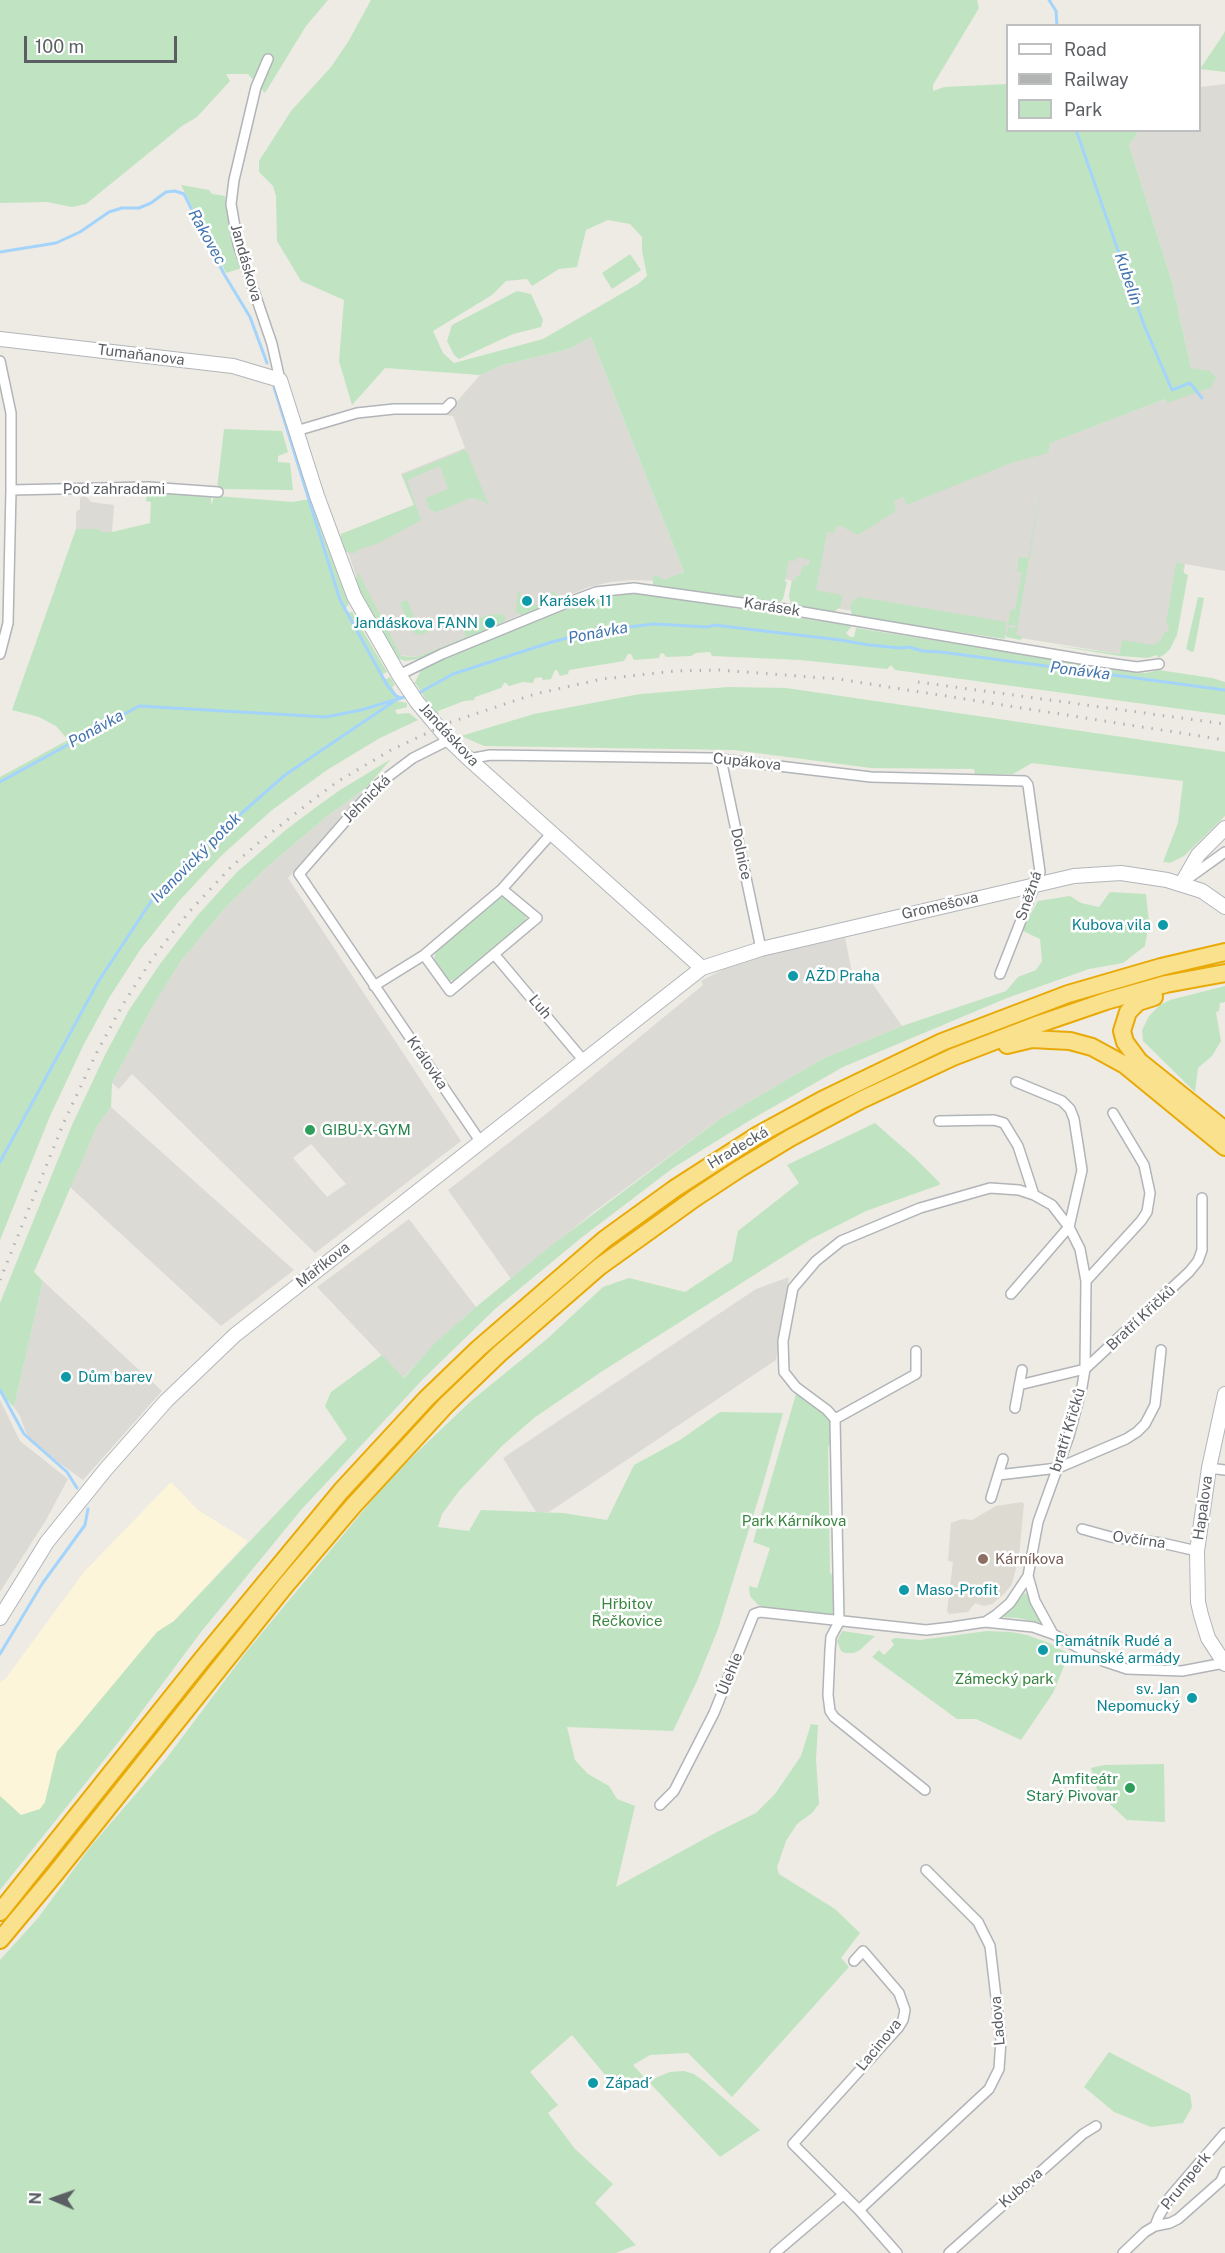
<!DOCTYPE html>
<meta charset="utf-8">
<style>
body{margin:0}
#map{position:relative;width:1225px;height:2253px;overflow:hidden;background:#edebe3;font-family:"Public Sans",sans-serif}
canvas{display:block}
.legend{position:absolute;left:1006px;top:24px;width:195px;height:108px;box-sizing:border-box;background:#fff;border:2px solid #bdbfc1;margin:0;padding:8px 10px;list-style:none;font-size:18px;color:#5b5f63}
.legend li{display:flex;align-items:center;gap:12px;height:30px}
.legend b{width:30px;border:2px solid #bdbfc1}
.north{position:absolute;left:24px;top:2169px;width:60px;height:60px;-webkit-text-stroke:4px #fff;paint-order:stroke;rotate:272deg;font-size:16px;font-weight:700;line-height:24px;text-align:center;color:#5b5f63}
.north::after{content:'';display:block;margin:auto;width:21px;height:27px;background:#5b5f63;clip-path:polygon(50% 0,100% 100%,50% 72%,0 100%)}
.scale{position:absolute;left:24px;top:36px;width:153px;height:27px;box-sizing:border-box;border:3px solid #5b5f63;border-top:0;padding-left:8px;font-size:18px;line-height:21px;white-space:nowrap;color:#5b5f63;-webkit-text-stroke:4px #fff;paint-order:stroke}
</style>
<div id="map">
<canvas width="1225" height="2253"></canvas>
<ul class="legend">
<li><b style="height:8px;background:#fff"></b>Road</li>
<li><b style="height:8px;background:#b2b3b3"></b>Railway</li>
<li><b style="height:16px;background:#c0e4c1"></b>Park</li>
</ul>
<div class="north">N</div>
<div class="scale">100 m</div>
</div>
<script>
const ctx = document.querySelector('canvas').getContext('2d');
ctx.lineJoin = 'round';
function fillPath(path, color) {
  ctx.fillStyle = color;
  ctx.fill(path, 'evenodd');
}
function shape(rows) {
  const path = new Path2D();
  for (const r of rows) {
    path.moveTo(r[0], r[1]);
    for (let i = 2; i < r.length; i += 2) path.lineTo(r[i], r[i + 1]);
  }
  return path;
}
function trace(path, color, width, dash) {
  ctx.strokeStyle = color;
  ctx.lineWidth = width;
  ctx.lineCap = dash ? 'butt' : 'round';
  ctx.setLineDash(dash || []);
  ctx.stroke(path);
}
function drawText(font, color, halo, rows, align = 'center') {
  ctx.font = font + ' "Public Sans",sans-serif';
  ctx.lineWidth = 5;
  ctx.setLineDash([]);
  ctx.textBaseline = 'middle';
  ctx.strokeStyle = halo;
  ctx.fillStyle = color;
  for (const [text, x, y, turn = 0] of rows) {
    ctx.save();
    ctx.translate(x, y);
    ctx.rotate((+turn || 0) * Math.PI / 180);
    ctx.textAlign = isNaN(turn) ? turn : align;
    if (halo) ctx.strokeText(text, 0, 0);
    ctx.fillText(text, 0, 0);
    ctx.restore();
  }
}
fillPath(shape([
 [171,1482,198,1510,248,1541,174,1621,157,1632,57,1752,45,1802,40,1809,21,1815,0,1796,0,1682,6,1678,84,1572]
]), '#fdf5d9');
fillPath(shape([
 [1225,84,1225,571,1185,564,1177,624,1163,644,1120,654,791,601,789,596,792,581,785,579,790,550,819,554,824,528,830,525,1165,399,1167,403,1191,368,1172,282,1129,145,1139,131,1200,130,1200,87],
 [591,337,684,572,662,581,632,580,610,582,589,587,417,657,398,655,359,585,342,534,414,505,401,474,465,448,453,416,445,415,480,375,503,365,569,349],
 [85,495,91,502,114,505,112,532,100,532,99,529,76,529,76,512,80,509,80,498],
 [366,788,288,878,461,1141,315,1253,132,1074,119,1089,112,1083,154,1004,181,961,226,907,266,868,326,817],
 [311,1144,346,1184,327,1197,293,1158],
 [845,938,852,972,863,970,902,1026,822,1059,720,1119,595,1211,511,1279,448,1190,551,1110,703,985,701,981,731,965,758,957],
 [111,1107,294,1270,221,1326,70,1187,97,1126],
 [409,1219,476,1307,436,1343,403,1378,317,1287],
 [789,1277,776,1360,549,1512,536,1512,503,1458,756,1289],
 [43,1281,162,1391,83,1480,29,1441,20,1416,14,1407],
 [0,1400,20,1441,68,1479,46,1520,0,1592]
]), '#dcdad5');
fillPath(shape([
 [1022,1502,1024,1504,1019,1556,1012,1584,1005,1593,992,1604,984,1606,975,1603,968,1612,949,1614,947,1611,953,1562,948,1561,951,1523,962,1519,972,1520,996,1506]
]), '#dddad1');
fillPath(shape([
 [0,0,328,0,306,26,265,93,248,74,226,74,230,81,197,117,182,126,86,204,72,207,47,202,0,203],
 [371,0,977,0,979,8,933,85,933,91,944,87,1007,84,1008,130,1139,131,1129,145,1172,282,1191,368,1210,371,1217,379,1213,381,1212,387,1167,403,1165,399,1050,443,1048,453,1011,463,906,505,904,497,894,501,896,511,858,535,843,527,836,526,834,533,827,532,816,590,842,595,841,606,833,613,792,607,789,597,792,580,795,581,796,576,800,576,801,570,804,565,809,566,810,560,799,557,797,557,796,561,789,560,785,581,787,582,783,599,778,604,653,585,653,577,657,575,663,580,684,572,591,337,569,349,503,365,480,375,385,368,352,405,339,361,344,300,301,281,277,241,276,196,273,186,259,172,259,161,291,111,331,67,348,42],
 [608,220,630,224,642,237,642,251,647,276,638,284,543,339,454,363,443,353,433,331,492,295,506,281,527,279,532,286,559,269,577,267,586,230],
 [1225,31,1225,72,1200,69,1223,35],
 [181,185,209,190,212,194,225,196,233,239,242,268,226,273],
 [630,254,641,270,612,289,602,273],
 [517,291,531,294,543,320,541,327,513,334,459,359,454,355,447,341,452,325],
 [224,429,282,431,288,452,278,456,278,462,290,463,293,490,217,489],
 [463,449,467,452,489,506,483,501,471,498,436,512,429,509,426,498,448,489,440,466,407,480,421,520,379,543,357,550,356,553,343,552,340,545,341,534,414,505,402,475,460,452],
 [1045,467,1016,635,1022,636,1021,640,1006,637,1008,627,1015,628,1015,625,1008,625,1011,609,1015,610,1022,573,1017,571,1019,557,1028,558],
 [159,491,211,496,211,505,214,497,217,496,292,502,310,499,349,604,344,610,346,613,352,612,387,672,383,674,383,677,386,679,390,677,395,685,392,687,398,697,392,700,407,703,407,707,395,710,397,714,409,713,418,720,380,738,327,770,272,810,221,856,179,901,140,950,109,998,84,1044,50,1116,0,1240,0,777,68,740,56,726,39,717,12,710,76,529,100,529,100,532,112,532,150,523,151,502,146,501,147,492,158,493],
 [1176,563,1184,564,1182,572,1188,575,1177,635,1170,649,1165,654,1158,658,1157,655,1148,658,1120,656,1052,645,1120,654,1122,640,1152,645,1159,642,1165,632,1168,632,1169,625,1166,624],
 [358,572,401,656,417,657,466,637,462,624,488,615,503,614,505,616,505,621,496,626,492,620,487,621,489,630,418,659,405,661,397,658,380,634,355,583],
 [518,589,525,606,531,604,532,606,551,599,552,591,556,594,555,599,551,605,521,615,516,612],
 [636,593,852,626,846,633,850,637,854,637,856,628,1130,671,1146,673,1159,670,1212,678,1225,682,1225,715,895,670,891,665,887,669,800,660,712,656,710,652,696,653,691,656,666,657,663,653,660,654,659,658,634,660,631,654,628,654,624,661,569,670,568,674,560,676,557,670,555,670,551,679,543,680,541,677,535,678,533,683,523,682,509,686,505,682,501,688,475,697,474,700,464,701,438,711,439,714,436,715,416,684,414,684,421,670,440,659,590,600],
 [860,597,1006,622,1005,639,853,616,851,612,851,602],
 [1198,597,1204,598,1194,651,1192,652,1186,649],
 [407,600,417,624,425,621,429,632,417,635,411,630,400,603],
 [729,687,786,688,1225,752,1225,816,1184,856,1170,863,1163,862,1178,823,1183,781,1032,763,1013,774,975,774,974,769,871,768,734,750,484,746,461,736,534,714,640,694],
 [391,759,366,788,326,817,266,868,226,907,181,961,154,1004,112,1083,111,1107,97,1126,34,1272,43,1281,14,1407,0,1393,0,1303,72,1125,105,1055,129,1010,160,964,197,916,237,872,287,829,315,808,340,790],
 [1110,892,1146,894,1149,922,1145,946,1123,963,1089,969,1007,998,843,1067,752,1119,673,1168,581,1238,495,1309,424,1378,301,1510,201,1632,124,1735,0,1890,0,1796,21,1815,40,1809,45,1802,57,1752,157,1632,174,1621,347,1439,325,1406,331,1392,382,1355,404,1378,435,1343,476,1307,552,1245,720,1119,822,1059,902,1026,1006,991,1018,977,1036,970,1042,961,1040,939,1021,930,1038,901,1070,896,1081,903,1099,907],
 [503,894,526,914,526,920,456,982,449,980,434,959,437,948,498,896],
 [1225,986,1225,1002,1220,1003,1219,1011,1216,1012,1221,1041,1212,1056,1198,1068,1195,1092,1143,1041,1142,1030,1149,1016,1160,1005,1170,1000],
 [875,1123,915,1158,940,1183,939,1185,866,1211,811,1239,601,1372,534,1418,503,1445,459,1491,442,1514,438,1527,469,1531,481,1510,563,1513,607,1520,634,1465,680,1440,720,1412,783,1413,763,1484,718,1629,697,1681,673,1731,567,1727,575,1760,588,1774,609,1786,617,1799,635,1806,616,1887,717,1832,756,1813,775,1794,801,1756,811,1724,818,1725,816,1760,819,1804,812,1813,797,1824,786,1841,777,1867,779,1874,835,1909,860,1933,841,1958,849,1967,732,2097,688,2053,650,2055,633,2065,643,2076,637,2083,626,2086,611,2082,572,2035,530,2072,558,2105,548,2113,575,2149,613,2184,595,2203,636,2245,616,2253,0,2253,0,1960,38,1918,91,1846,166,1759,247,1651,392,1476,471,1401,547,1339,603,1287,629,1278,685,1292,732,1261,738,1231,799,1183,787,1165],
 [796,1394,827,1416,831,1423,831,1439,828,1448,830,1572,834,1579,834,1616,764,1607,758,1605,750,1596,749,1586,757,1588,770,1548,753,1542],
 [1024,1593,1027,1594,1041,1623,1018,1618,999,1617,1013,1606],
 [842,1631,843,1631,875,1636,860,1650,854,1653,845,1653,841,1651,837,1641],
 [987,1631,1011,1632,1027,1635,1049,1643,1069,1654,1053,1693,1021,1740,976,1719,957,1719,872,1657,879,1650,884,1655,894,1645,891,1640,895,1638,920,1640],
 [1164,1764,1165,1822,1127,1820,1098,1793,1091,1768,1104,1765],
 [1109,2052,1190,2094,1192,2107,1183,2123,1151,2127,1114,2112,1084,2087],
 [684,2071,694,2074,705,2082,760,2130,720,2157,648,2081,670,2072]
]), '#c0e4c1');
trace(shape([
 [1049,0,1056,11,1057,26],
 [1076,130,1144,325,1172,390,1190,383,1202,398],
 [0,252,56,243,80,232,109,212,122,208,139,208,151,203,166,192,175,191,184,194,224,274,250,317,267,363],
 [274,387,340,600,387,685,396,696,401,698],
 [417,694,453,674,552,642,594,631,654,624,708,627,714,625,840,640,869,645,901,648,909,647,922,651,941,652,1225,690],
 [0,782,139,706,326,717,361,710,408,696],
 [0,1162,98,982,154,897,210,841,285,775,393,702],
 [0,1390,24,1434,67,1472,77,1488],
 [0,1654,42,1584,85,1525,88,1509]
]), '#a4d4fc', 3);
const street = shape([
 [268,59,256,87,234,180,231,204,238,244,272,344,280,380],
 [0,361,11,413,11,490,8,623,0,654],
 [296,431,357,413,394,409,445,409,451,403],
 [11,490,148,487,218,492],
 [399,675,442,654,564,604,596,592,634,588,785,609,1087,660,1137,667,1159,664],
 [449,740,413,758,377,785,299,874,480,1141],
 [469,759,490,755,711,758,871,777,1025,781,1028,785,1040,872,1000,974],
 [721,759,761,949],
 [1186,880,1225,852],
 [494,954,584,1061],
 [424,955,450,991,537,918,502,889],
 [374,986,424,955,502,889,551,834],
 [939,1121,994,1120,1004,1123,1018,1146,1034,1195],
 [1086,1281,1141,1221,1147,1212,1150,1193,1144,1165,1113,1113],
 [1011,1294,1069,1227,1082,1170,1074,1119,1070,1109,1062,1101,1016,1082],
 [1019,1385,1085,1369,1189,1272,1198,1261,1202,1250,1202,1198],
 [1015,1408,1022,1370],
 [835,1419,916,1374,916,1351],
 [1209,1468,1225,1470],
 [998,1475,1058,1468,1126,1439,1137,1432,1145,1424,1155,1405,1161,1350],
 [991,1498,1003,1459],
 [1082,1529,1111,1537,1162,1543,1197,1551],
 [985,1622,1033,1627,1053,1634,1103,1661,1127,1669,1182,1671,1224,1663],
 [925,1790,834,1717,830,1711,828,1695,830,1650,831,1637,839,1622,835,1419,827,1410,796,1387,784,1372,783,1341,793,1288,816,1261,841,1241,920,1208,990,1188,1019,1190,1034,1195,1052,1205,1069,1227,1080,1249,1086,1281,1085,1369,1082,1387,1069,1436,1038,1522,1028,1576,1035,1601,1053,1634],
 [660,1805,674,1791,714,1713,754,1614,760,1612,926,1630,952,1627,985,1622,996,1615,1010,1603,1028,1576],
 [854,1961,863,1951,899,1993,905,2010,903,2020,898,2028,793,2144,859,2210,897,2253],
 [859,2210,989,2089,999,2069,1001,2040,990,1946,978,1922,926,1870],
 [1155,2226,1170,2223,1178,2219,1221,2181,1225,2172],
 [775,2253,843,2195],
 [949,2253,1083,2134,1096,2126],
 [1123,2253,1145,2232,1155,2226,1159,2216,1170,2197,1225,2133]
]);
const secondary = shape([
 [0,339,233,366,280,380,317,496,354,596,399,675,417,702,449,740,469,759,702,968],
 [1182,883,1198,855,1225,828],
 [1225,1394,1209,1468,1197,1551,1198,1602,1201,1615,1208,1638,1225,1664],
 [0,1618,47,1542,106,1469,166,1401,235,1335,702,968,761,949,1074,876,1121,873,1167,880,1202,891,1225,907]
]);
const highway = shape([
 [1154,997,1138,1002,1128,1012,1122,1031,1125,1042,1139,1061,1225,1130],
 [1007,1045,1032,1039,1050,1040,1070,1041,1092,1047,1125,1065,1225,1147],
 [0,1912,203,1658,341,1491,426,1399,479,1348,605,1239,674,1189,758,1135,822,1100,942,1042,1068,994,1161,967,1225,952],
 [0,1940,55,1874,285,1586,353,1506,446,1405,499,1354,599,1267,695,1198,739,1169,790,1138,861,1100,953,1057,1039,1024,1106,1001,1166,984,1225,973]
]);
trace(street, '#b1b4b8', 12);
trace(secondary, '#b2b6ba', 16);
trace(highway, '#e9a907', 20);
trace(street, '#fff', 9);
trace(secondary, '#fff', 14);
trace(highway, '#f9e18e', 16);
trace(shape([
 [918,682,1225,724],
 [0,1280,64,1122,97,1052,122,1006,152,959,189,912,231,867,257,844,310,802,337,782,391,750,451,722,535,694,602,679,675,671,719,670,838,679,1225,740]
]), '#b2b3b3', 3, [1.5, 8]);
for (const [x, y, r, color] of [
 [527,601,6,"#0f9aa8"],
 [490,623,6,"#0f9aa8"],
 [1163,925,6,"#0f9aa8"],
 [793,976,6,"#0f9aa8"],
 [310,1130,6,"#2e9e5b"],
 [66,1377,6,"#0f9aa8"],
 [983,1559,6,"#8d6e63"],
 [904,1590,6,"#0f9aa8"],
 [1043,1650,6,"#0f9aa8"],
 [1192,1698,6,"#0f9aa8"],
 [1130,1788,6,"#2e9e5b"],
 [593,2083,6,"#0f9aa8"]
]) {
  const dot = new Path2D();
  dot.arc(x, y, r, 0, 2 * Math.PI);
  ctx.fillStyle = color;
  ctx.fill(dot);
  trace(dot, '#fff', 2);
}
drawText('15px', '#5b5f63', '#fff', [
 ["Jandáskova",246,263,74],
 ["Tumaňanova",141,355,7],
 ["Pod zahradami",114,489],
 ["Karásek",772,607,9],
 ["Jandáskova",449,735,47],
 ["Cupákova",747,762,6],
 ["Jehnická",367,799,-45],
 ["Dolnice",741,854,78],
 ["Sněžná",1029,896,-71],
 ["Gromešova",940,906,-13],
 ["Luh",540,1007,50],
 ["Královka",427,1063,56],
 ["Hradecká",738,1148,-31],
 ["Maříkova",323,1265,-38],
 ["Bratří Křičků",1141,1318,-43],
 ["bratří Křičků",1068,1430,-73],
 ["Hapalova",1203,1508,-82],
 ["Ovčírna",1139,1540,8],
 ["Úlehle",730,1674,-68],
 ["Ladova",998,2021,-95],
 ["Lacinova",879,2045,-51],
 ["Prumperk",1186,2181,-51],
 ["Kubova",1021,2188,-41]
]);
drawText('15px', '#0d838f', '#fff', [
 ["Karásek 11",539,601],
 ["Jandáskova FANN",478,623,"right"],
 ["Kubova vila",1151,925,"right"],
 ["AŽD Praha",805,976],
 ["Dům barev",78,1377],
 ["Maso-Profit",916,1590],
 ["Památník Rudé a",1055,1641],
 ["rumunské armády",1055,1658],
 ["sv. Jan",1180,1689,"right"],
 ["Nepomucký",1180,1706,"right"],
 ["Západ´",605,2083]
], 'left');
drawText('15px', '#27864d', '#fff', [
 ["GIBU-X-GYM",322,1130],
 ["Amfiteátr",1118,1779,"right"],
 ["Starý Pivovar",1118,1796,"right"]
], 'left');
drawText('15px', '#38853e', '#fff', [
 ["Park Kárníkova",794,1521],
 ["Hřbitov",627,1604],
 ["Řečkovice",627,1621],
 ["Zámecký park",1004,1679]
]);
drawText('15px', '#785e54', '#fff', [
 ["Kárníkova",995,1559]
], 'left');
drawText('italic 16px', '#4274ae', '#fff', [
 ["Rakovec",207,237,61],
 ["Kubelín",1128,279,71],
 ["Ponávka",598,633,-11],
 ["Ponávka",1080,671,7],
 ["Ponávka",96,729,-29],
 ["Ivanovický potok",196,858,-45]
]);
</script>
